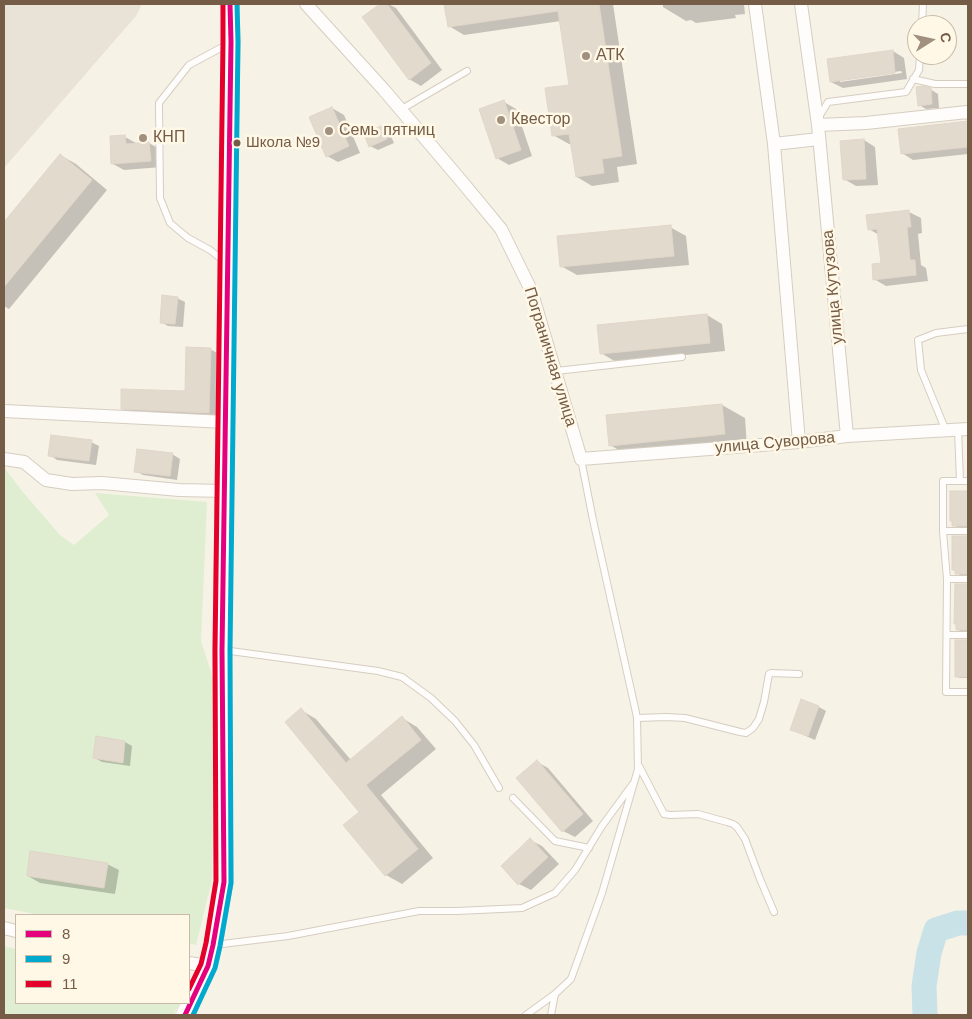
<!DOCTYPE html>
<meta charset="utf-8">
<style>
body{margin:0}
#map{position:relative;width:972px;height:1019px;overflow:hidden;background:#f7f2e6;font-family:Arial,sans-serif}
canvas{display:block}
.frame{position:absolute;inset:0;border:5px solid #755c46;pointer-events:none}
.legend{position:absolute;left:15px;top:914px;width:175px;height:90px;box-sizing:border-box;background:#fff8e7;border:1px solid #c8baa7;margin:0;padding:6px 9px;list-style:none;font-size:15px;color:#755c46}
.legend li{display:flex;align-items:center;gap:10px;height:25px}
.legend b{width:25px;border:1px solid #c8baa7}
.north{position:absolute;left:907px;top:15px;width:50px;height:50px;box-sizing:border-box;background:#fff8e7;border:1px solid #c8baa7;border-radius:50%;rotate:80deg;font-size:14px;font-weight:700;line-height:20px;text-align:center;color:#755c46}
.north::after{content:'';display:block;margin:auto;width:18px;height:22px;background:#a2907e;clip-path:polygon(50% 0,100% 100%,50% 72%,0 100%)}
</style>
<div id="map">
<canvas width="972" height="1019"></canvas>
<div class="frame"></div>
<ul class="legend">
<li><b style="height:6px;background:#e5007d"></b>8</li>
<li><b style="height:6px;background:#00a9ce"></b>9</li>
<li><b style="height:6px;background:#e4002b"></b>11</li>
</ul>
<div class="north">С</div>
</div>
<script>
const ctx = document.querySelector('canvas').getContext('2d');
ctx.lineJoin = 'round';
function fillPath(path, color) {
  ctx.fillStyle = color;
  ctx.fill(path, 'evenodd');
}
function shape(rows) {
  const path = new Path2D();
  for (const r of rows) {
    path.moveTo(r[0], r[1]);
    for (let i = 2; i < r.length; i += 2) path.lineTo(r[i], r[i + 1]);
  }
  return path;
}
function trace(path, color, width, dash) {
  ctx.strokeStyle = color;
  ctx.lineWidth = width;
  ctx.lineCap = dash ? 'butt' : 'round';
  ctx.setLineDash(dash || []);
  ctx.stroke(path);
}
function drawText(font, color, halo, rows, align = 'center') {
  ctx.font = font + ' Arial,sans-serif';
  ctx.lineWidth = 5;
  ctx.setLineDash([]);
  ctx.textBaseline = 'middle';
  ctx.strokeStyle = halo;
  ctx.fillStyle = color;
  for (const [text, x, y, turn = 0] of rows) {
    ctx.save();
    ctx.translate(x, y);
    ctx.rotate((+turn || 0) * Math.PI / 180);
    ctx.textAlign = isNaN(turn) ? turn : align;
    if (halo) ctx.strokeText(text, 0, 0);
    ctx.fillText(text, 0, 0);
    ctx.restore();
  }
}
fillPath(shape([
 [4,4,142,4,136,16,4,168]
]), '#e9e2d7');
fillPath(shape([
 [4,467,22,491,60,535,74,545,109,515,95,493,207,502,201,641,214,682,212,880,196,945,189,943,189,915,40,915,4,908],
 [4,946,16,949,16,1003,180,1003,173,1015,4,1015]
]), '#dfeed0');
fillPath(shape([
 [382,4,388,4,396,8,442,70,421,86,409,79,364,18],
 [445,4,613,4,637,164,617,167,619,182,592,186,577,177,572,144,569,144,553,135,570,86,561,21,464,35,449,26],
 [663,4,744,4,745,14,735,15,736,18,696,23,691,20,686,21,663,7],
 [893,51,904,58,907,79,843,88,831,82],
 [901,71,902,73,840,82,840,80],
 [930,89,938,94,939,108,926,109,919,105],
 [504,102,516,109,532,156,509,165,497,158],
 [332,108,344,115,360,153,338,162,327,156],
 [968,122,968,154,913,160,902,153,899,130],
 [381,127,389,132,394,143,378,150,370,146],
 [125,137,136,143,149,143,161,150,162,167,124,170,113,164],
 [864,140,875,147,878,185,856,186,844,179],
 [60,155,76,164,107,190,9,309,4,306,4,224],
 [909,212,921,218,922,233,918,234,921,265,926,268,928,281,886,286,874,279,882,264,879,235,869,229],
 [670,227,686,236,689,265,577,275,561,266],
 [177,298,185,302,183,327,168,326,161,322],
 [707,315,722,324,725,351,616,362,601,353],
 [210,349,226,358,224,421,138,417,122,408,186,392],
 [722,405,745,418,747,447,633,458,610,445],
 [91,442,99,446,96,465,57,460,50,455],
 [172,454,180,459,177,480,143,475,136,471],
 [968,492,967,527,957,527,954,525,951,493],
 [968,541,968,575,960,575,954,570],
 [956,585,968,585,968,631,960,631,957,629],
 [957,641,968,641,968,678,960,678,956,676],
 [802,701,819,707,826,711,815,740,799,733,791,729],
 [301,710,316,719,351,760,402,718,417,727,436,749,381,795,433,858,402,884,386,875,345,825,361,812],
 [125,742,132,746,130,766,102,762,95,758],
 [537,762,548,768,593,821,575,837,563,831],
 [530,840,542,846,559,864,531,890,519,884,502,866],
 [107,864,119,870,115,894,40,883,28,876]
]), '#0003');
trace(shape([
 [925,1015,924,986,929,953,936,930,958,923,968,923]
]), '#c8e2e7', 25);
const building = shape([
 [380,4,387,4,431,63,409,80,362,17,380,4],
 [444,4,599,4,622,156,602,159,604,173,576,177,569,134,552,136,545,88,569,85,558,11,448,27,444,4],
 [893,50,895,73,830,82,827,59,893,50],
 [923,86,931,88,932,104,918,106,916,87,923,86],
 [504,100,521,150,496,159,479,109,504,100],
 [332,107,349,146,326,157,309,117,332,107],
 [968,121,968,147,901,154,898,129,968,121],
 [381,126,387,139,369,147,364,134,381,126],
 [125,135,126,144,149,142,151,161,111,164,110,136,125,135],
 [864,139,866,179,843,180,840,141,864,139],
 [60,154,92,180,4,287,4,222,60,154],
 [909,210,911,227,907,227,910,260,915,260,916,275,873,280,872,264,881,263,877,229,868,230,866,215,909,210],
 [671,225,674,256,560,267,557,236,671,225],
 [162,295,178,297,175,324,160,323,162,295],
 [707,314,710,343,600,354,597,325,707,314],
 [186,347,211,348,209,413,121,409,121,389,185,391,186,347],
 [722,404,725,434,609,446,606,415,722,404],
 [51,435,92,440,89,461,48,456,51,435],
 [137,449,173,453,170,476,134,472,137,449],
 [950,491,968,491,968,526,952,526,952,521,950,521,950,491],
 [952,536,968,536,968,574,955,574,955,570,952,570,952,536],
 [955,584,968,584,968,630,956,630,956,624,954,624,955,584],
 [955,640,968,640,968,677,955,677,955,640],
 [801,699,819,706,808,736,790,730,801,699],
 [301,708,346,763,402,716,421,740,366,785,418,849,385,876,343,825,359,812,285,722,301,708],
 [96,736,125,741,123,763,93,758,96,736],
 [537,760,583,814,562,832,516,778,537,760],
 [530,838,548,857,518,885,501,866,530,838],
 [30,851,108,863,104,888,27,876,30,851]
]);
fillPath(building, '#e3dace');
trace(building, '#e0d5c8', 1);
const lane = shape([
 [922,25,923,4],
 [913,79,935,84,968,84],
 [400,110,467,71],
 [819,117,828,102,906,92,919,70,920,55],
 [225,262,210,250,188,238,170,223,160,198,159,103,189,65,228,44],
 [556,371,682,357],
 [958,430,960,481],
 [946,431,921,370,918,340,936,333,968,329],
 [968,481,943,481,943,531,947,579,946,692,968,692],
 [943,531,968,531],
 [947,579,968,579],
 [947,635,968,635],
 [223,650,378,671,402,677,431,698,455,721,474,745,499,788],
 [637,718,666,717,685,718,740,732,746,733,753,728,759,719,764,702,769,674,771,673,799,674],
 [639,766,664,814,670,815,698,814,727,822,733,824,737,827,745,839,760,879,774,912],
 [513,798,555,841,589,848],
 [214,945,288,936,419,911,457,911,522,908,555,893,575,870,602,826,632,785],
 [526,1015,555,994],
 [551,1015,555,994,571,979,602,893,638,769,637,718,635,708,593,520,581,459]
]);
const street = shape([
 [306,4,384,90,463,183,501,229,531,290,581,459,799,442,847,436,968,429],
 [755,4,774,144,799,442],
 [801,4,818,125,847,436],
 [818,125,866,123,967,112,968,113],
 [774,144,819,139],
 [4,411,225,422],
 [4,459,24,462,46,480,72,484,102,483,179,490,224,491],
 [4,928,16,931],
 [189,963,208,966]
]);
const secondary = shape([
 [185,1015,208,966,213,945,224,882,222,650,227,263,231,42,230,4]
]);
trace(lane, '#d6cdc1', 8);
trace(street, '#d6cdc1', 14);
trace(secondary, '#d7cec3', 19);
trace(lane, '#fefdfb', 6);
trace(street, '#fefdfb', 12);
trace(secondary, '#fefdfb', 18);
trace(shape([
 [185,1015,208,966,213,945,224,882,222,650,231,42,230,4]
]), '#e5007d', 5);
trace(shape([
 [193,1015,215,968,220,946,231,883,230,650,238,42,237,4]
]), '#00a9ce', 5);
trace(shape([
 [189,989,201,964,206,943,216,881,215,650,223,42,223,4]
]), '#e4002b', 5);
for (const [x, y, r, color] of [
 [586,56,5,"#a2907e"],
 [501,120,5,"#a2907e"],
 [329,131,5,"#a2907e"],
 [143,138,5,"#a2907e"],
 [237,143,4.5,"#755c46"]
]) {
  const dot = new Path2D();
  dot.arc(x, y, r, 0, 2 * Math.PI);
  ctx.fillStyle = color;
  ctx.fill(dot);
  trace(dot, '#fff8e7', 2);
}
drawText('15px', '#755c46', '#fff8e7', [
 ["Школа №9",246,143]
], 'left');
drawText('16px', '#755c46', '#fff8e7', [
 ["АТК",596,56],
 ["Квестор",511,120],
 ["Семь пятниц",339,131],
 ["КНП",153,138]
], 'left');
drawText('16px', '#755c46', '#fff8e7', [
 ["улица Кутузова",833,287,-95],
 ["Пограничная улица",550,357,73],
 ["улица Суворова",775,443,-5]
]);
</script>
